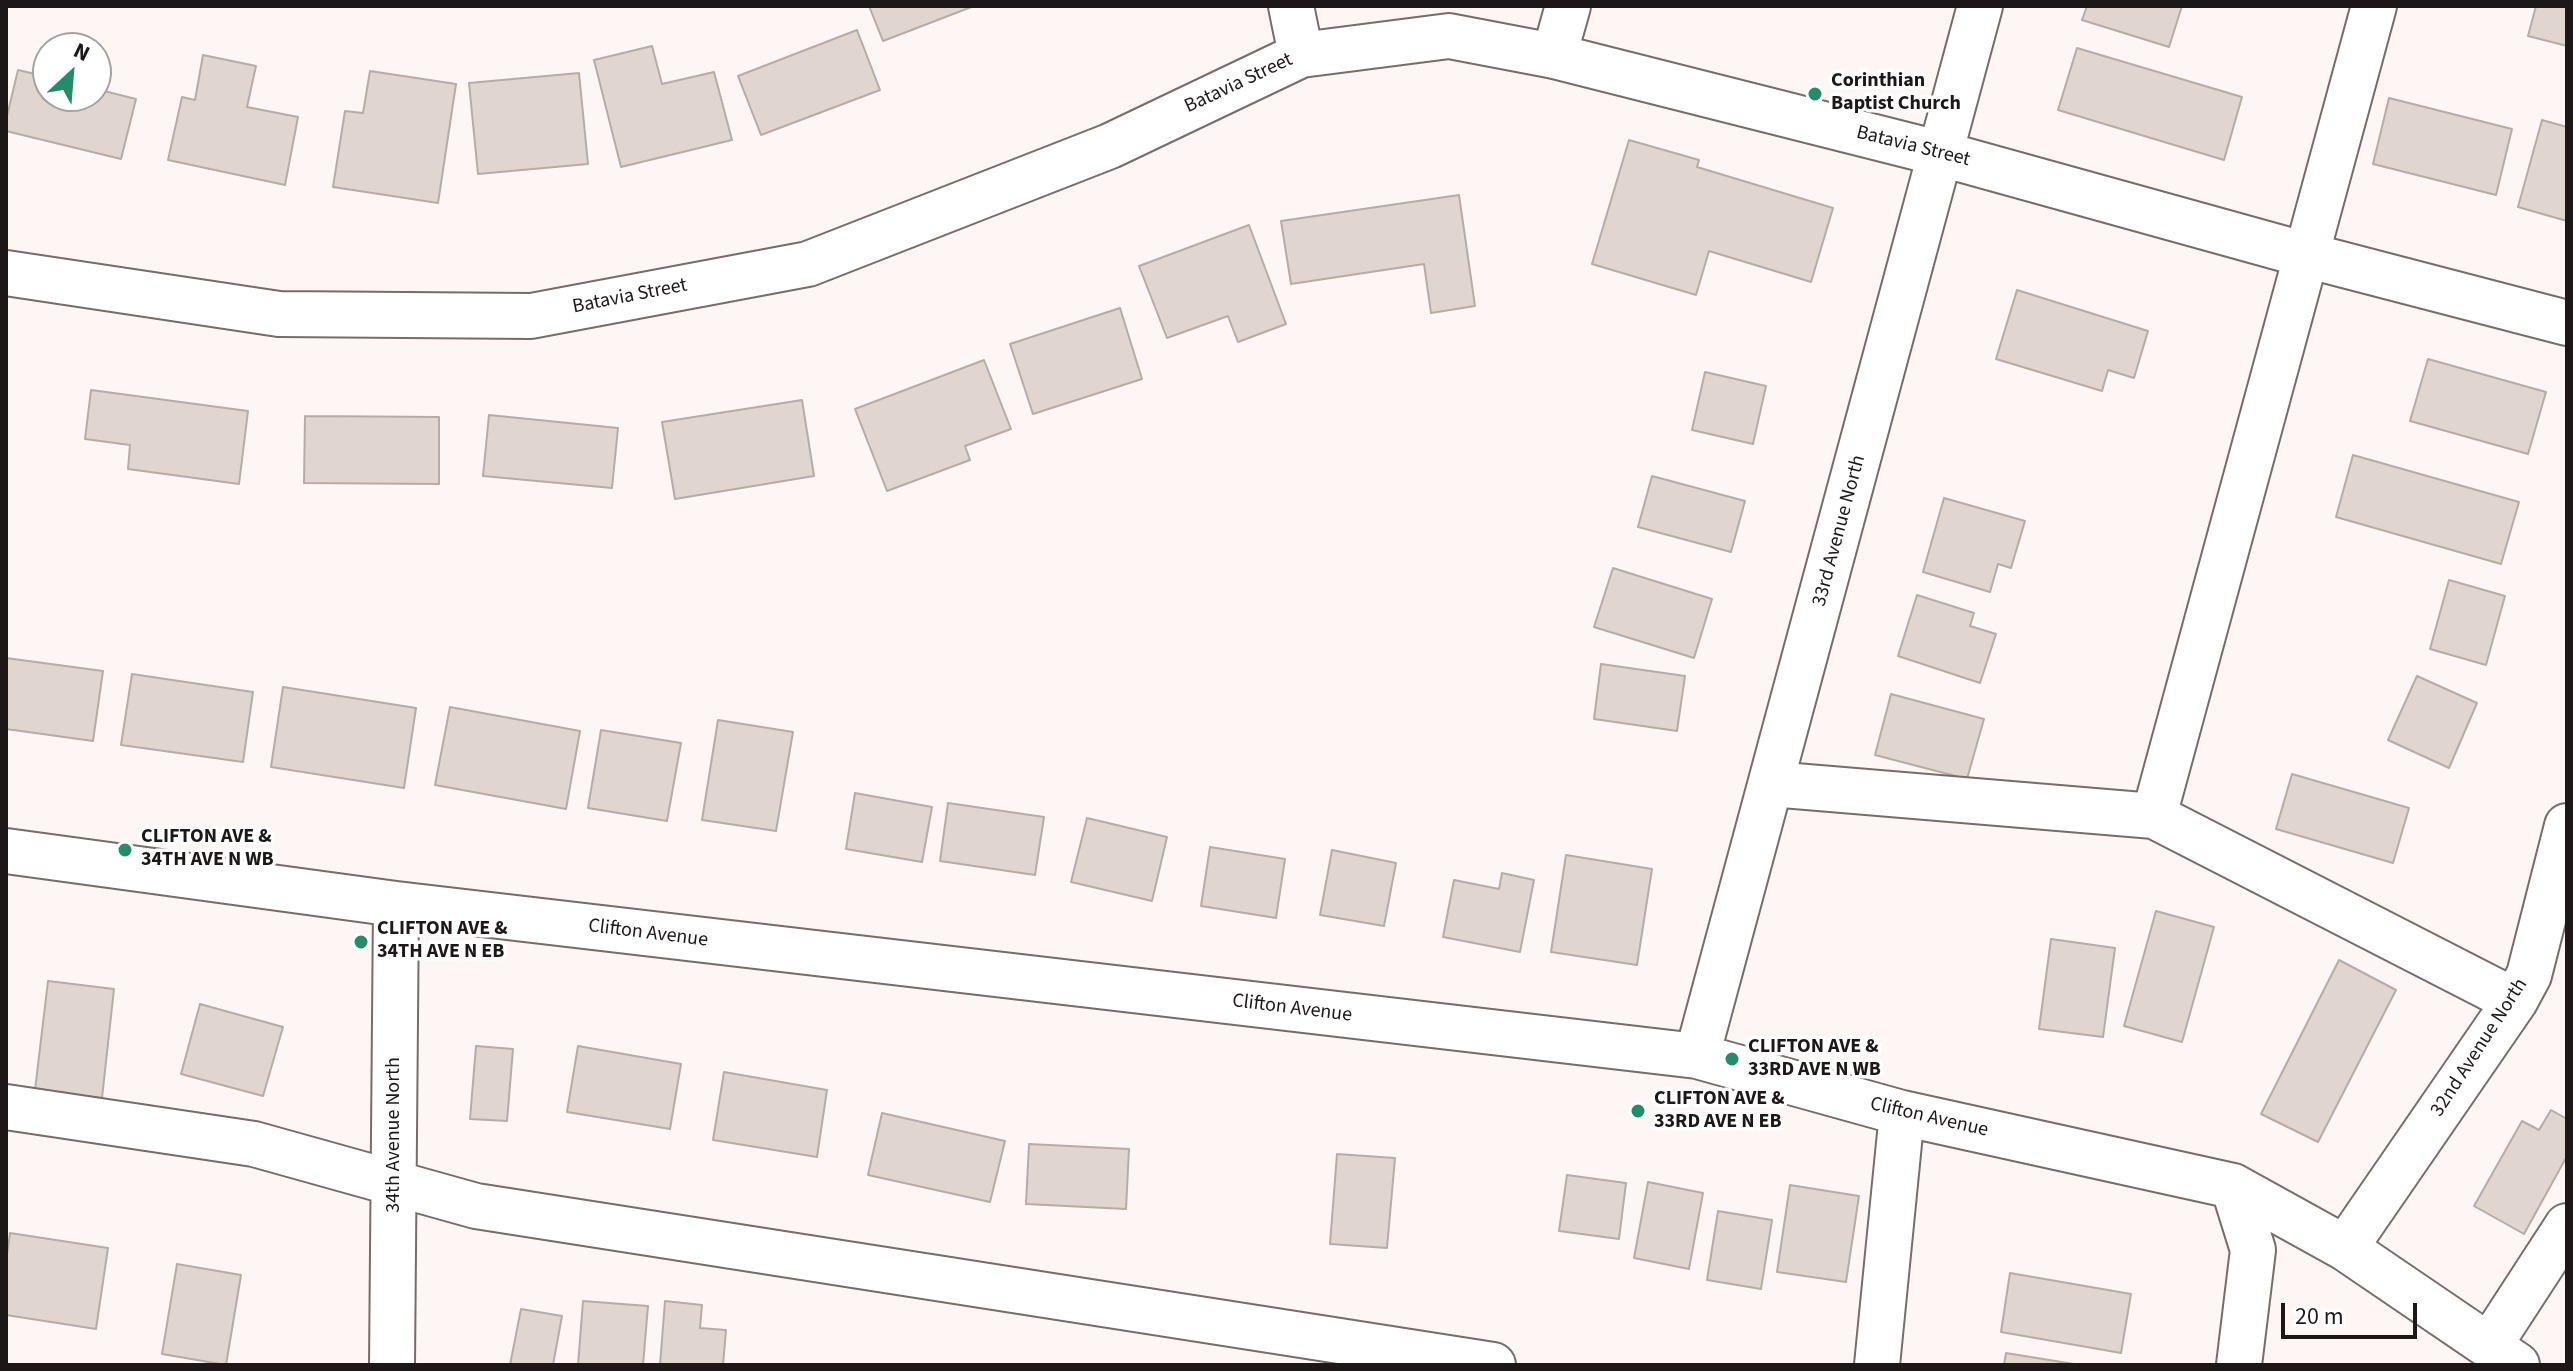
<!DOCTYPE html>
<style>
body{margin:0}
#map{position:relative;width:2573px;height:1371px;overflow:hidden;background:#fef6f5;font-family:"Source Sans 3",sans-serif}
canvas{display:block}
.frame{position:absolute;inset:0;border:8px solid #1d1817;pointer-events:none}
.north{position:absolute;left:32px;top:32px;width:80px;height:80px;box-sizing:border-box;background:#fff;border:2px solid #a5a3a2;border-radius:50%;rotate:26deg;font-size:22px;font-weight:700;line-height:32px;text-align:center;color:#1d1817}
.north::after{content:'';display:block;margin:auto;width:28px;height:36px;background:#238c69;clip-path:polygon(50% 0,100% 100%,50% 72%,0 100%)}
.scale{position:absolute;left:2281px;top:1303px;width:136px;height:36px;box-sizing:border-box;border:4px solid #1d1817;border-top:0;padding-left:10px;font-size:24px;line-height:28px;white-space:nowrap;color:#1d1817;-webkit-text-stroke:6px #fff;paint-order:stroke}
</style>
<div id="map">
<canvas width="2573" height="1371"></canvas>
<div class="frame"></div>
<div class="north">N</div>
<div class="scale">20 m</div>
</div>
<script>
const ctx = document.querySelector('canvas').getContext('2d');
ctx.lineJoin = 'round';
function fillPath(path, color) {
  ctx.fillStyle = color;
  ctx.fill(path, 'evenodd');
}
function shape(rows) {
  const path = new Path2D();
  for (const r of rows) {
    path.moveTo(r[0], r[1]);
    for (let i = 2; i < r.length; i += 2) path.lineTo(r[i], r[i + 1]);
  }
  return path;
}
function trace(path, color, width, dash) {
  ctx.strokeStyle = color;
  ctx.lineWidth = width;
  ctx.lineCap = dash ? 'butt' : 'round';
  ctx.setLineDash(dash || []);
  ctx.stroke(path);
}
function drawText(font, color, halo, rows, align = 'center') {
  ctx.font = font + ' "Source Sans 3",sans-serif';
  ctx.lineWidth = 7;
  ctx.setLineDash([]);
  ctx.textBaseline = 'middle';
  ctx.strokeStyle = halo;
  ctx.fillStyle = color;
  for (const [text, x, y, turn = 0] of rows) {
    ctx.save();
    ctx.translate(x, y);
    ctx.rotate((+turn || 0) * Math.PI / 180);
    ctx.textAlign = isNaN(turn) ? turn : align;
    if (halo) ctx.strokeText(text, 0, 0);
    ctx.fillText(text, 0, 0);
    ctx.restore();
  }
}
const building = shape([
 [869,6,974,6,883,41,869,6],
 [2087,6,2182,6,2169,47,2082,20,2087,6],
 [2536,6,2567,6,2567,46,2528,36,2536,6],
 [857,30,880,90,761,135,738,76,857,30],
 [652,46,662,84,714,72,732,140,621,167,594,60,652,46],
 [2077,48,2242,97,2224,160,2058,110,2077,48],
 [203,55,256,66,247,107,298,117,285,185,168,160,182,97,195,100,203,55],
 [18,70,48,77,48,96,96,96,96,89,136,99,121,159,6,131,6,120,18,70],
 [370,71,456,84,438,203,333,187,345,111,363,113,370,71],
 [579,73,588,164,478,174,469,83,579,73],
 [2389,98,2512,129,2496,195,2373,164,2389,98],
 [2542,120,2567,127,2567,221,2518,207,2542,120],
 [1629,140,1699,160,1697,167,1833,208,1811,282,1709,251,1696,295,1592,264,1629,140],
 [1459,195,1475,306,1431,313,1424,264,1291,284,1281,221,1459,195],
 [1249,225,1286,324,1238,342,1228,316,1167,338,1139,266,1249,225],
 [2017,290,2148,331,2134,378,2108,370,2102,391,1996,359,2017,290],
 [1120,308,1142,379,1033,414,1010,344,1120,308],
 [2428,359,2546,392,2528,454,2410,421,2428,359],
 [984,360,1011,429,965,446,970,460,887,491,855,409,984,360],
 [1705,372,1766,386,1753,444,1692,430,1705,372],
 [91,390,248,411,239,484,128,469,130,445,85,439,91,390],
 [802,400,814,476,675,499,662,422,802,400],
 [489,415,618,428,612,488,483,476,489,415],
 [305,416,439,417,439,484,304,483,305,416],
 [2353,455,2519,502,2501,564,2336,517,2353,455],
 [1652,476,1745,501,1731,552,1638,527,1652,476],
 [1944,498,2025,521,2011,568,1998,564,1990,592,1923,572,1944,498],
 [1613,568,1712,599,1694,658,1594,627,1613,568],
 [2449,580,2505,596,2486,665,2430,649,2449,580],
 [1917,595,1974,613,1970,626,1996,634,1980,683,1898,656,1917,595],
 [6,658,103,671,93,741,6,729,6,658],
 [1601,664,1685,676,1677,731,1594,719,1601,664],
 [132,674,253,692,243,762,121,745,132,674],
 [2417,676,2477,703,2449,768,2388,740,2417,676],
 [283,687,416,708,404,788,271,767,283,687],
 [1891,694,1984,719,1967,779,1875,755,1891,694],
 [450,707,580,731,566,809,435,785,450,707],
 [718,720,793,732,776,831,702,820,718,720],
 [601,730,681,743,667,821,588,808,601,730],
 [2292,774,2409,808,2393,863,2276,829,2292,774],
 [855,793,932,807,922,862,846,849,855,793],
 [948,803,1044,817,1035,875,940,861,948,803],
 [1087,818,1167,837,1152,901,1071,882,1087,818],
 [1210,847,1285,859,1276,918,1201,906,1210,847],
 [1332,850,1396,863,1384,926,1320,915,1332,850],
 [1566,855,1652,869,1637,965,1551,952,1566,855],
 [1502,873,1534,880,1520,952,1443,937,1454,880,1499,889,1502,873],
 [2156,911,2214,927,2182,1042,2124,1026,2156,911],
 [2051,939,2115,948,2103,1037,2039,1029,2051,939],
 [2339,960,2396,990,2318,1142,2261,1114,2339,960],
 [48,981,114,989,102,1098,35,1090,48,981],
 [200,1004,283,1027,263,1096,181,1074,200,1004],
 [476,1046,513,1049,507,1121,470,1119,476,1046],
 [578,1046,681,1064,670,1129,567,1112,578,1046],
 [724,1072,827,1090,817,1157,713,1140,724,1072],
 [2551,1110,2567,1119,2567,1156,2524,1234,2474,1206,2522,1121,2539,1130,2551,1110],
 [882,1113,1005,1141,990,1202,868,1175,882,1113],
 [1029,1144,1129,1149,1126,1209,1026,1204,1029,1144],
 [1337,1154,1395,1158,1387,1248,1330,1244,1337,1154],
 [1567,1175,1626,1183,1619,1239,1559,1231,1567,1175],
 [1648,1182,1703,1193,1689,1269,1634,1258,1648,1182],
 [1790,1185,1859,1196,1846,1282,1777,1272,1790,1185],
 [1718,1211,1772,1220,1761,1289,1707,1280,1718,1211],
 [10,1233,108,1248,96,1329,6,1315,6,1262,10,1233],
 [177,1264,241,1275,226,1365,162,1354,177,1264],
 [2010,1273,2131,1294,2121,1353,2001,1332,2010,1273],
 [583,1301,648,1306,643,1365,578,1365,583,1301],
 [665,1301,702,1305,700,1328,726,1330,723,1365,660,1365,665,1301],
 [521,1309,562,1316,553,1365,510,1365,521,1309],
 [2006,1353,2080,1365,2004,1365,2006,1353]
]);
fillPath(building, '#e1d6cf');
trace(building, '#b6aca5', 2);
const minor = shape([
 [1291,6,1301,55],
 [1554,56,1568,6],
 [6,273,279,314,531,316,808,264,1110,146,1301,55,1449,36,1554,56,1942,154,2306,255,2567,323],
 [1771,784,2154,816,2515,1001],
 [2154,816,2374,6],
 [6,851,396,904,1697,1056,1902,1113,2233,1186,2345,1248,2517,1365],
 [1697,1056,1980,6],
 [6,1107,254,1144,476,1206,1493,1365],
 [2233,1186,2253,1250,2239,1365],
 [2345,1248,2515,1001,2529,975,2567,826],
 [2489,1346,2567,1226],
 [392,1365,396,904],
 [1877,1365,1902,1113]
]);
trace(minor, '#786c6a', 48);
trace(minor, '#fff', 44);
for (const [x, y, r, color] of [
 [1815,94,8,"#238c69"],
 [125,850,8,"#238c69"],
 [361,942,8,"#238c69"],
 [1732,1059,8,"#238c69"],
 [1638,1111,8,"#238c69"]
]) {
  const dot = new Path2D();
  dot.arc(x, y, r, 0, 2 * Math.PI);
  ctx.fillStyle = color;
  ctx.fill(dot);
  trace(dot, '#fff', 3);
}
drawText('bold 20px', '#1d1817', '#fff', [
 ["Corinthian",1831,82],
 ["Baptist Church",1831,105],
 ["CLIFTON AVE &",141,838],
 ["34TH AVE N WB",141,861],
 ["CLIFTON AVE &",377,930],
 ["34TH AVE N EB",377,953],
 ["CLIFTON AVE &",1748,1048],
 ["33RD AVE N WB",1748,1071],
 ["CLIFTON AVE &",1654,1100],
 ["33RD AVE N EB",1654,1123]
], 'left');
drawText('20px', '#1d1817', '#fff', [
 ["Batavia Street",1239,84,-25],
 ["Batavia Street",1913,147,14],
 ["Batavia Street",630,297,-11],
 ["33rd Avenue North",1840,531,-75],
 ["Clifton Avenue",648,934,7],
 ["Clifton Avenue",1292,1009,7],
 ["32nd Avenue North",2480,1048,-57],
 ["Clifton Avenue",1929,1118,13],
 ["34th Avenue North",395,1135,-90]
]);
</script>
